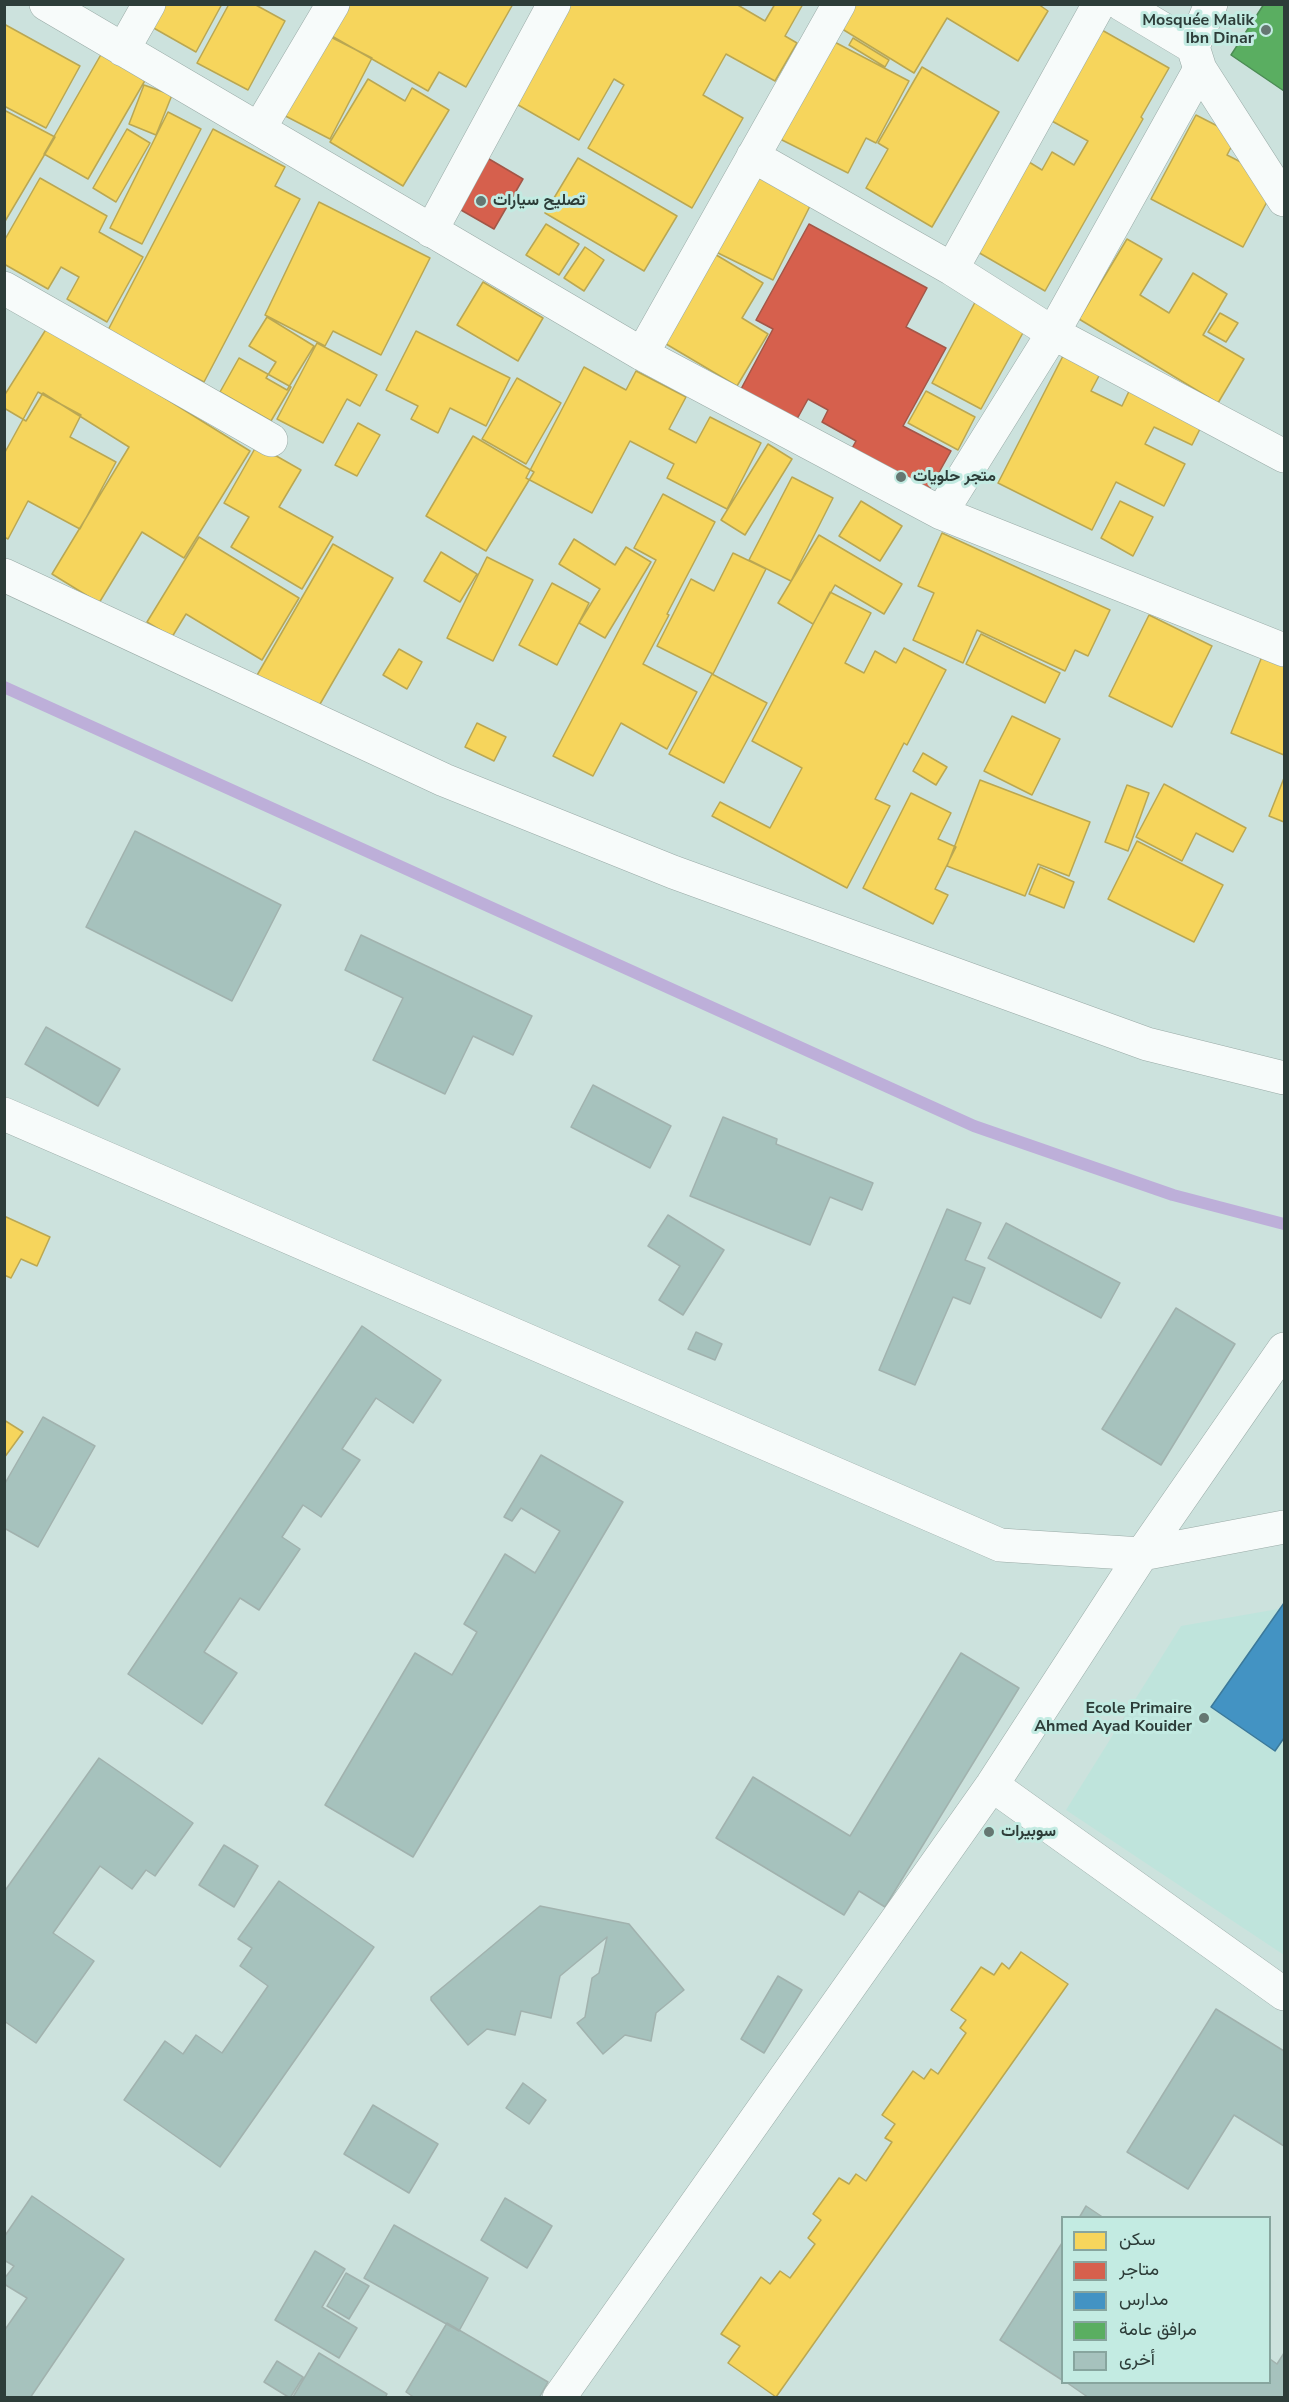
<!DOCTYPE html>
<meta charset="utf-8">
<style>
body{margin:0}
#map{position:relative;width:1289px;height:2402px;overflow:hidden;background:#cce2dd;font-family:"Nunito Sans",Vazirmatn,sans-serif}
canvas{display:block}
.frame{position:absolute;inset:0;border:6px solid #2d3d39;pointer-events:none}
.legend{position:absolute;left:1061px;top:2216px;width:210px;height:168px;box-sizing:border-box;background:#c3ebe2;border:2px solid #87a59e;margin:0;padding:8px 10px;list-style:none;font-size:18px;color:#2d3d39}
.legend li{display:flex;align-items:center;gap:12px;height:30px}
.legend b{width:30px;border:2px solid #87a59e}
</style>
<div id="map">
<canvas width="1289" height="2402"></canvas>
<div class="frame"></div>
<ul class="legend">
<li><b style="height:16px;background:#f6d55c"></b>سكن</li>
<li><b style="height:16px;background:#d6604d"></b>متاجر</li>
<li><b style="height:16px;background:#4393c3"></b>مدارس</li>
<li><b style="height:16px;background:#5aae61"></b>مرافق عامة</li>
<li><b style="height:16px;background:#a6c2bd"></b>أخرى</li>
</ul>
</div>
<script>
const ctx = document.querySelector('canvas').getContext('2d');
ctx.lineJoin = 'round';
function fillPath(path, color) {
  ctx.fillStyle = color;
  ctx.fill(path, 'evenodd');
}
function shape(rows) {
  const path = new Path2D();
  for (const r of rows) {
    path.moveTo(r[0], r[1]);
    for (let i = 2; i < r.length; i += 2) path.lineTo(r[i], r[i + 1]);
  }
  return path;
}
function trace(path, color, width, dash) {
  ctx.strokeStyle = color;
  ctx.lineWidth = width;
  ctx.lineCap = dash ? 'butt' : 'round';
  ctx.setLineDash(dash || []);
  ctx.stroke(path);
}
function drawText(font, color, halo, rows, align = 'center') {
  ctx.font = font + ' "Nunito Sans",Vazirmatn,sans-serif';
  ctx.lineWidth = 6;
  ctx.setLineDash([]);
  ctx.textBaseline = 'middle';
  ctx.strokeStyle = halo;
  ctx.fillStyle = color;
  for (const [text, x, y, turn = 0] of rows) {
    ctx.save();
    ctx.translate(x, y);
    ctx.rotate((+turn || 0) * Math.PI / 180);
    ctx.textAlign = isNaN(turn) ? turn : align;
    if (halo) ctx.strokeText(text, 0, 0);
    ctx.fillText(text, 0, 0);
    ctx.restore();
  }
}
fillPath(shape([
 [1284,1608,1284,1955,1066,1810,1181,1626]
]), '#bfe4dc');
const homes = shape([
 [143,4,222,4,196,52,136,18,143,4],
 [229,4,254,4,285,21,248,90,197,63,229,4],
 [319,4,513,4,466,87,439,72,428,91,309,23,319,4],
 [560,4,736,4,765,21,775,4,803,4,785,36,797,43,775,81,726,54,703,95,743,118,692,208,588,148,624,85,614,79,579,140,506,98,560,4],
 [846,4,1038,4,1048,11,1018,61,947,18,914,73,834,24,846,4],
 [4,24,80,66,46,128,4,106,4,24],
 [1093,25,1169,68,1141,117,1143,119,1045,291,964,244,1016,154,1042,170,1052,152,1074,165,1088,141,1041,115,1093,25],
 [309,26,372,58,330,139,268,107,309,26],
 [825,37,909,81,876,143,866,138,848,173,774,136,825,37],
 [853,38,889,60,885,67,849,45,853,38],
 [103,51,147,77,88,179,44,154,103,51],
 [922,67,999,112,932,227,866,188,888,149,878,143,922,67],
 [368,79,405,101,412,88,449,110,403,186,330,142,368,79],
 [144,85,172,95,156,135,129,124,144,85],
 [4,110,55,137,4,223,4,110],
 [168,112,201,129,142,244,110,228,168,112],
 [1196,115,1237,136,1227,155,1278,181,1243,247,1151,199,1196,115],
 [127,129,150,143,116,202,93,188,127,129],
 [213,129,285,167,275,186,300,199,204,382,107,332,213,129],
 [578,158,677,216,644,271,545,213,578,158],
 [759,165,816,194,773,280,716,252,759,165],
 [40,178,107,216,99,232,143,257,107,322,67,299,79,277,61,267,48,289,4,264,4,241,40,178],
 [319,202,430,258,381,355,333,331,325,346,265,315,319,202],
 [546,224,579,244,559,275,526,255,546,224],
 [1127,239,1162,259,1140,295,1169,313,1193,273,1227,294,1203,335,1244,359,1218,403,1079,319,1127,239],
 [585,247,604,260,584,291,564,278,585,247],
 [708,250,763,283,742,318,768,334,737,386,656,338,708,250],
 [483,282,543,318,518,361,457,325,483,282],
 [980,293,1030,320,981,409,932,383,980,293],
 [1220,313,1238,323,1226,342,1208,332,1220,313],
 [267,317,314,346,287,390,266,378,276,362,249,346,267,317],
 [50,323,94,354,250,451,184,558,142,532,99,603,52,574,129,447,43,393,26,421,4,408,4,396,50,323],
 [416,331,510,378,486,426,450,408,438,433,411,419,418,406,386,390,416,331],
 [317,343,377,375,360,406,347,399,323,443,277,419,317,343],
 [1064,354,1101,372,1091,391,1122,406,1132,385,1204,421,1192,445,1154,427,1145,444,1185,464,1164,506,1116,482,1092,530,998,483,1064,354],
 [239,358,291,387,271,421,220,392,239,358],
 [584,367,626,390,636,371,686,397,669,429,696,443,710,417,761,443,727,509,667,478,674,464,630,441,592,513,526,478,584,367],
 [517,378,561,403,526,464,482,439,517,378],
 [926,391,975,417,958,450,908,423,926,391],
 [38,392,81,415,70,437,116,462,80,529,28,501,8,539,4,537,4,454,38,392],
 [358,423,380,435,357,476,335,465,358,423],
 [473,436,534,472,486,551,426,516,473,436],
 [768,444,792,459,745,535,721,520,768,444],
 [257,445,301,470,279,507,333,537,302,589,231,547,249,517,224,503,257,445],
 [792,477,833,498,791,581,749,560,792,477],
 [663,494,715,522,667,614,669,615,643,664,697,692,667,749,621,723,593,776,553,756,656,560,634,548,663,494],
 [861,501,902,526,880,561,839,536,861,501],
 [1120,501,1153,517,1133,556,1101,538,1120,501],
 [942,533,1110,610,1088,656,1075,650,1065,671,977,630,963,663,913,640,934,593,918,586,942,533],
 [819,535,902,584,884,614,835,585,813,624,778,603,819,535],
 [199,537,299,598,262,660,186,614,172,637,147,622,199,537],
 [574,539,615,565,626,547,651,562,605,638,579,623,600,589,559,564,574,539],
 [333,544,393,578,316,711,256,677,333,544],
 [441,552,477,574,460,602,424,581,441,552],
 [733,553,766,569,713,674,657,646,691,579,714,591,733,553],
 [487,557,533,580,493,661,447,638,487,557],
 [552,583,589,603,557,665,519,645,552,583],
 [830,592,871,613,845,663,864,673,875,651,896,663,904,648,946,670,907,745,904,743,875,799,890,806,847,888,712,816,720,802,770,828,802,768,752,741,830,592],
 [1149,615,1212,646,1172,727,1109,696,1149,615],
 [981,634,1060,673,1045,703,966,664,981,634],
 [399,649,422,662,407,689,383,675,399,649],
 [1263,654,1284,663,1284,755,1231,733,1263,654],
 [712,674,767,703,724,783,669,754,712,674],
 [1012,716,1060,739,1032,795,984,771,1012,716],
 [477,723,506,737,494,761,465,747,477,723],
 [923,753,947,767,936,785,913,771,923,753],
 [1284,778,1284,822,1269,816,1284,778],
 [980,780,1090,822,1069,876,1038,864,1025,896,947,866,980,780],
 [1164,784,1246,828,1233,852,1196,833,1182,861,1136,837,1164,784],
 [1127,785,1149,793,1128,851,1105,842,1127,785],
 [911,793,951,813,938,839,956,847,935,889,948,895,933,924,863,888,911,793],
 [1137,841,1223,885,1194,942,1108,899,1137,841],
 [1040,867,1074,882,1064,908,1029,894,1040,867],
 [4,1216,50,1237,37,1266,21,1259,11,1278,4,1275,4,1216],
 [4,1420,23,1432,4,1458,4,1420],
 [1021,1952,1068,1984,776,2397,728,2363,740,2346,721,2334,761,2277,770,2284,780,2271,790,2278,815,2244,808,2238,821,2220,813,2214,839,2178,849,2184,856,2174,866,2181,892,2142,885,2138,895,2124,882,2115,913,2071,924,2079,931,2069,938,2074,966,2033,960,2028,966,2020,951,2010,981,1967,994,1975,1002,1963,1009,1969,1021,1952]
]);
fillPath(homes, '#f6d55c');
trace(homes, '#baa752', 1.5);
const shops = shape([
 [484,156,523,179,494,229,454,206,484,156],
 [809,224,927,288,906,327,946,348,903,426,951,451,928,492,851,450,856,441,822,422,828,410,808,399,797,419,741,389,773,329,756,320,809,224]
]);
fillPath(shops, '#d6604d');
trace(shops, '#a35647', 1.5);
const schools = shape([
 [1284,1603,1284,1738,1275,1751,1211,1707,1284,1603]
]);
fillPath(schools, '#4393c3');
trace(schools, '#3c799a', 1.5);
const public = shape([
 [1264,4,1284,4,1284,91,1231,55,1264,4]
]);
fillPath(public, '#5aae61');
trace(public, '#4c8c55', 1.5);
trace(shape([
 [4,687,974,1126,1173,1195,1284,1224]
]), '#bdafd9', 12);
const building = shape([
 [135,831,281,905,232,1001,86,927,135,831],
 [361,935,532,1016,513,1055,473,1036,445,1094,373,1060,403,998,345,970,361,935],
 [46,1027,120,1069,98,1106,25,1064,46,1027],
 [593,1085,671,1126,650,1168,571,1127,593,1085],
 [723,1117,777,1139,776,1144,873,1183,862,1210,830,1197,810,1245,690,1196,723,1117],
 [947,1209,981,1223,965,1260,985,1268,970,1304,953,1297,915,1385,879,1370,947,1209],
 [668,1215,724,1250,683,1315,659,1300,680,1266,648,1246,668,1215],
 [1006,1223,1120,1283,1101,1318,988,1258,1006,1223],
 [1176,1308,1235,1344,1161,1465,1102,1429,1176,1308],
 [362,1326,441,1380,413,1423,376,1398,342,1449,360,1460,321,1517,303,1505,282,1537,300,1549,259,1610,240,1598,204,1652,237,1673,202,1724,128,1674,362,1326],
 [696,1332,722,1344,715,1360,688,1349,696,1332],
 [43,1417,95,1446,38,1547,4,1528,4,1485,43,1417],
 [541,1455,623,1502,413,1857,325,1805,415,1653,452,1675,477,1632,464,1624,505,1554,535,1573,560,1531,521,1508,512,1521,504,1517,541,1455],
 [961,1653,1019,1688,885,1907,859,1891,844,1915,716,1838,753,1777,850,1836,961,1653],
 [99,1758,193,1823,155,1876,146,1870,132,1889,100,1866,53,1933,94,1961,36,2043,4,2021,4,1892,99,1758],
 [224,1845,258,1866,234,1907,199,1885,224,1845],
 [279,1881,374,1947,220,2167,124,2100,165,2041,183,2054,196,2035,222,2053,268,1986,240,1966,252,1948,238,1939,279,1881],
 [540,1906,629,1924,684,1990,656,2013,651,2041,625,2035,603,2054,577,2023,585,2017,592,1978,599,1973,607,1937,560,1976,551,2018,521,2011,515,2035,487,2029,468,2045,431,2000,431,1997,540,1906],
 [778,1976,802,1990,764,2053,741,2039,778,1976],
 [1216,2009,1284,2051,1284,2146,1234,2115,1188,2189,1127,2152,1216,2009],
 [523,2083,546,2100,529,2124,506,2108,523,2083],
 [373,2105,438,2144,409,2193,344,2154,373,2105],
 [32,2196,124,2259,30,2398,4,2398,4,2331,27,2298,4,2284,4,2279,14,2266,4,2260,4,2237,32,2196],
 [505,2198,552,2226,527,2268,481,2240,505,2198],
 [1086,2206,1104,2218,1079,2218,1086,2206],
 [394,2225,488,2278,459,2331,364,2278,394,2225],
 [1062,2243,1062,2380,1000,2340,1062,2243],
 [315,2251,345,2269,322,2307,357,2328,339,2358,275,2320,315,2251],
 [346,2273,369,2286,349,2319,327,2306,346,2273],
 [447,2323,548,2382,539,2398,415,2398,406,2392,447,2323],
 [319,2353,387,2394,385,2398,293,2397,319,2353],
 [1284,2353,1284,2398,1089,2398,1066,2382,1270,2382,1270,2359,1277,2364,1284,2353],
 [277,2361,303,2377,290,2398,264,2382,277,2361]
]);
fillPath(building, '#a6c2bd');
trace(building, '#a1b2ae', 1.5);
const minor = shape([
 [46,4,642,354,941,513,1284,650],
 [1121,4,1193,47,1200,69,1284,200],
 [1193,47,1211,4],
 [123,50,149,4],
 [259,129,333,4],
 [753,156,952,269,1053,333,1284,456],
 [431,231,554,4],
 [952,269,1099,4],
 [4,288,271,440],
 [642,354,839,4],
 [941,513,1053,333,1200,69],
 [4,575,444,780,673,872,1147,1044,1284,1078],
 [4,1114,1000,1545,1142,1554,1284,1527],
 [992,1785,1284,1994],
 [559,2398,992,1785,1142,1554,1284,1349]
]);
trace(minor, '#99aaa6', 34);
trace(minor, '#f7fbfa', 33);
for (const [x, y, r, color] of [
 [1266,30,6,"#657772"],
 [481,201,6,"#657772"],
 [901,477,6,"#657772"],
 [1204,1718,6,"#657772"],
 [989,1832,6,"#657772"]
]) {
  const dot = new Path2D();
  dot.arc(x, y, r, 0, 2 * Math.PI);
  ctx.fillStyle = color;
  ctx.fill(dot);
  trace(dot, '#c3ebe2', 2);
}
drawText('bold 16px', '#2d3d39', '#c3ebe2', [
 ["Mosquée Malik",1254,21,"right"],
 ["Ibn Dinar",1254,39,"right"],
 ["تصليح سيارات",493,201],
 ["متجر حلويات",913,477],
 ["Ecole Primaire",1192,1709,"right"],
 ["Ahmed Ayad Kouider",1192,1727,"right"],
 ["سوبيرات",1001,1832]
], 'left');
</script>
